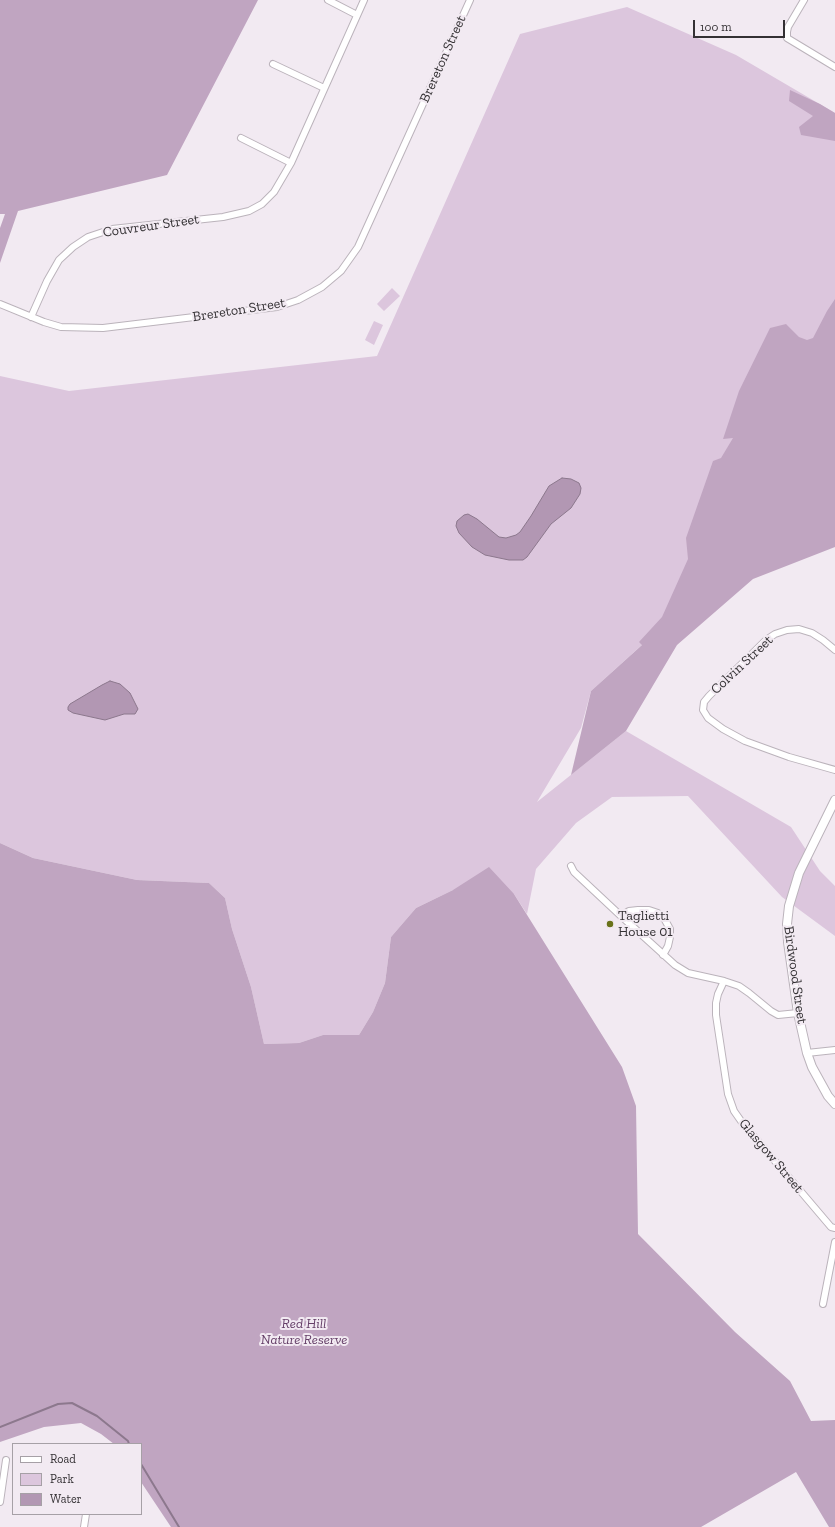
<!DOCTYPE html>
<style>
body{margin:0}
#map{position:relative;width:835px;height:1527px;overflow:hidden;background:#f2eaf2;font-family:"Zilla Slab",serif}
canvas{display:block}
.legend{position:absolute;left:12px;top:1443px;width:130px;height:72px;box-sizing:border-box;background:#f2eaf2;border:1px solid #a6a0a6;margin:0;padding:5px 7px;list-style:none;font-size:12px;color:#343134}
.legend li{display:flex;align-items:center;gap:8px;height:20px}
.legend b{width:20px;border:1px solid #a6a0a6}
.scale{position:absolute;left:693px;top:20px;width:92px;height:18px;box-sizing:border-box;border:2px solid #343134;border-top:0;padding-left:5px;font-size:12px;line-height:14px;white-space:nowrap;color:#343134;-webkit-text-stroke:3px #f2eaf2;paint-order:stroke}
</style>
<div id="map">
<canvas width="835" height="1527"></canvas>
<ul class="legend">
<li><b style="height:5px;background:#fff"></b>Road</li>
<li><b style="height:11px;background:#dcc6dd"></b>Park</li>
<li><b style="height:11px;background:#b297b3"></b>Water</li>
</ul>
<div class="scale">100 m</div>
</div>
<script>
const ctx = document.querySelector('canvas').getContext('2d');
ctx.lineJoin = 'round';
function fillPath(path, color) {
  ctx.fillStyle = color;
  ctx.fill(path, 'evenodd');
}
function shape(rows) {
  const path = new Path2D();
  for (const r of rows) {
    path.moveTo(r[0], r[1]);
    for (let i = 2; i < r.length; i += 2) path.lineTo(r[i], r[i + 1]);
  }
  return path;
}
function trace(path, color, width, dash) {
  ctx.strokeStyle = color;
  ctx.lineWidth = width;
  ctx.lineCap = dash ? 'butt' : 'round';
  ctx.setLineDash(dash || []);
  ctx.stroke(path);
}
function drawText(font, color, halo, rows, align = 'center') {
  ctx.font = font + ' "Zilla Slab",serif';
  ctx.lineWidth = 4;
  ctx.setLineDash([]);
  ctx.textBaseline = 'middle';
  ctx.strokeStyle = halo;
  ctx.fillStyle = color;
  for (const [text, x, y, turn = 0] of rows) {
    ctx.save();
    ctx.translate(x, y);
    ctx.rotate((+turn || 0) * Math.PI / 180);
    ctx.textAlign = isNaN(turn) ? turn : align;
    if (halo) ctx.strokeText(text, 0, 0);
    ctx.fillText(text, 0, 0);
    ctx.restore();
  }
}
fillPath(shape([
 [627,7,736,55,835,113,835,362,697,595,591,691,581,728,537,802,626,731,791,827,820,871,835,886,835,936,782,897,688,796,612,797,576,823,536,869,527,914,514,894,453,890,416,908,391,937,385,983,373,1012,359,1035,323,1035,299,1043,264,1044,251,987,232,929,225,898,209,883,137,880,33,858,0,843,0,376,69,391,377,356,520,34],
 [392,288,400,296,384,311,377,304],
 [374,321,383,325,374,345,365,340]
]), '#dcc6dd');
fillPath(shape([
 [0,0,258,0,167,175,18,211,0,263,0,228,5,214,0,214],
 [790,90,820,104,835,113,835,141,801,135,799,127,813,116,789,101],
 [835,299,835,547,753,579,677,645,626,731,571,775,591,691,642,645,639,642,662,617,688,559,686,538,713,461,721,458,733,438,723,439,739,391,770,328,786,324,799,337,807,340,813,338,827,311],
 [0,843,33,858,137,880,209,883,225,898,232,929,251,987,264,1044,299,1043,323,1035,359,1035,373,1012,385,983,391,937,416,908,453,890,489,867,514,894,622,1067,636,1106,638,1234,735,1332,790,1381,811,1421,835,1420,835,1527,829,1527,796,1472,701,1527,171,1527,141,1482,141,1444,114,1444,101,1434,81,1423,44,1427,0,1442]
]), '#c0a5c1');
const water = shape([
 [562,478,571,479,579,483,581,488,580,494,571,508,551,524,527,557,523,560,509,560,485,555,472,547,459,533,456,526,457,521,464,515,468,514,477,519,499,537,506,538,516,535,520,532,531,516,549,486,562,478],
 [110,681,120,684,130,693,138,709,135,714,124,714,105,720,73,713,68,710,68,707,70,704,102,685,110,681]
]);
fillPath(water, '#b297b3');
trace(water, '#8c788d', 1);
trace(shape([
 [0,1427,58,1404,72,1403,97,1416,128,1441,129,1444],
 [141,1464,179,1527]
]), '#8c788d', 2);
const minor = shape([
 [328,0,357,15],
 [804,0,788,27,787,32,787,38,835,67],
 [273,64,324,88],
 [241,138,291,163],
 [0,304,44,322,61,327,103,328,277,307,298,300,322,287,341,271,358,247,470,0],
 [31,317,47,281,59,260,73,247,88,237,112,229,223,217,249,211,262,204,274,192,291,163,364,0],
 [835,650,823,640,812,633,799,629,787,630,775,634,766,640,709,696,704,702,703,710,708,718,723,729,745,741,789,757,835,770],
 [571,866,574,872,621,916,675,965,688,973,724,981,739,986,749,993,771,1011,778,1015,798,1013],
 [621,916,629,911,638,910,649,910,658,913,665,920,670,929,670,937,668,946,663,955],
 [724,981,718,994,716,1003,716,1015,728,1094,734,1111,741,1121,831,1227,835,1228],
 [807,1053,835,1050],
 [823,1304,835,1242],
 [0,1502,6,1460],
 [84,1527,86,1514]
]);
const tertiary = shape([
 [835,800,799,873,789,906,787,924,788,942,798,1013,807,1053,812,1067,828,1096,835,1104]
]);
trace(minor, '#bbb3bb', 8);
trace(tertiary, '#bbb3bb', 10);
trace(minor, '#fff', 6);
trace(tertiary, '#fff', 8);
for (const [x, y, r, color] of [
 [610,924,4,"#69721a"]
]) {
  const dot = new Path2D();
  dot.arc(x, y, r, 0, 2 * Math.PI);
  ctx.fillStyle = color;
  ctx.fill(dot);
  trace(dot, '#f2eaf2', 1.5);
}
drawText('14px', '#343134', '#f2eaf2', [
 ["Brereton Street",443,59,-66],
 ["Couvreur Street",151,226,-8],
 ["Brereton Street",239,310,-9],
 ["Colvin Street",742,665,-43],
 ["Birdwood Street",795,975,82],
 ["Glasgow Street",771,1156,50]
]);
drawText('14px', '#343134', '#f2eaf2', [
 ["Taglietti",618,916],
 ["House 01",618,932]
], 'left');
drawText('italic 14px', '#643e67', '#f2eaf2', [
 ["Red Hill",304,1324],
 ["Nature Reserve",304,1340]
]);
</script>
